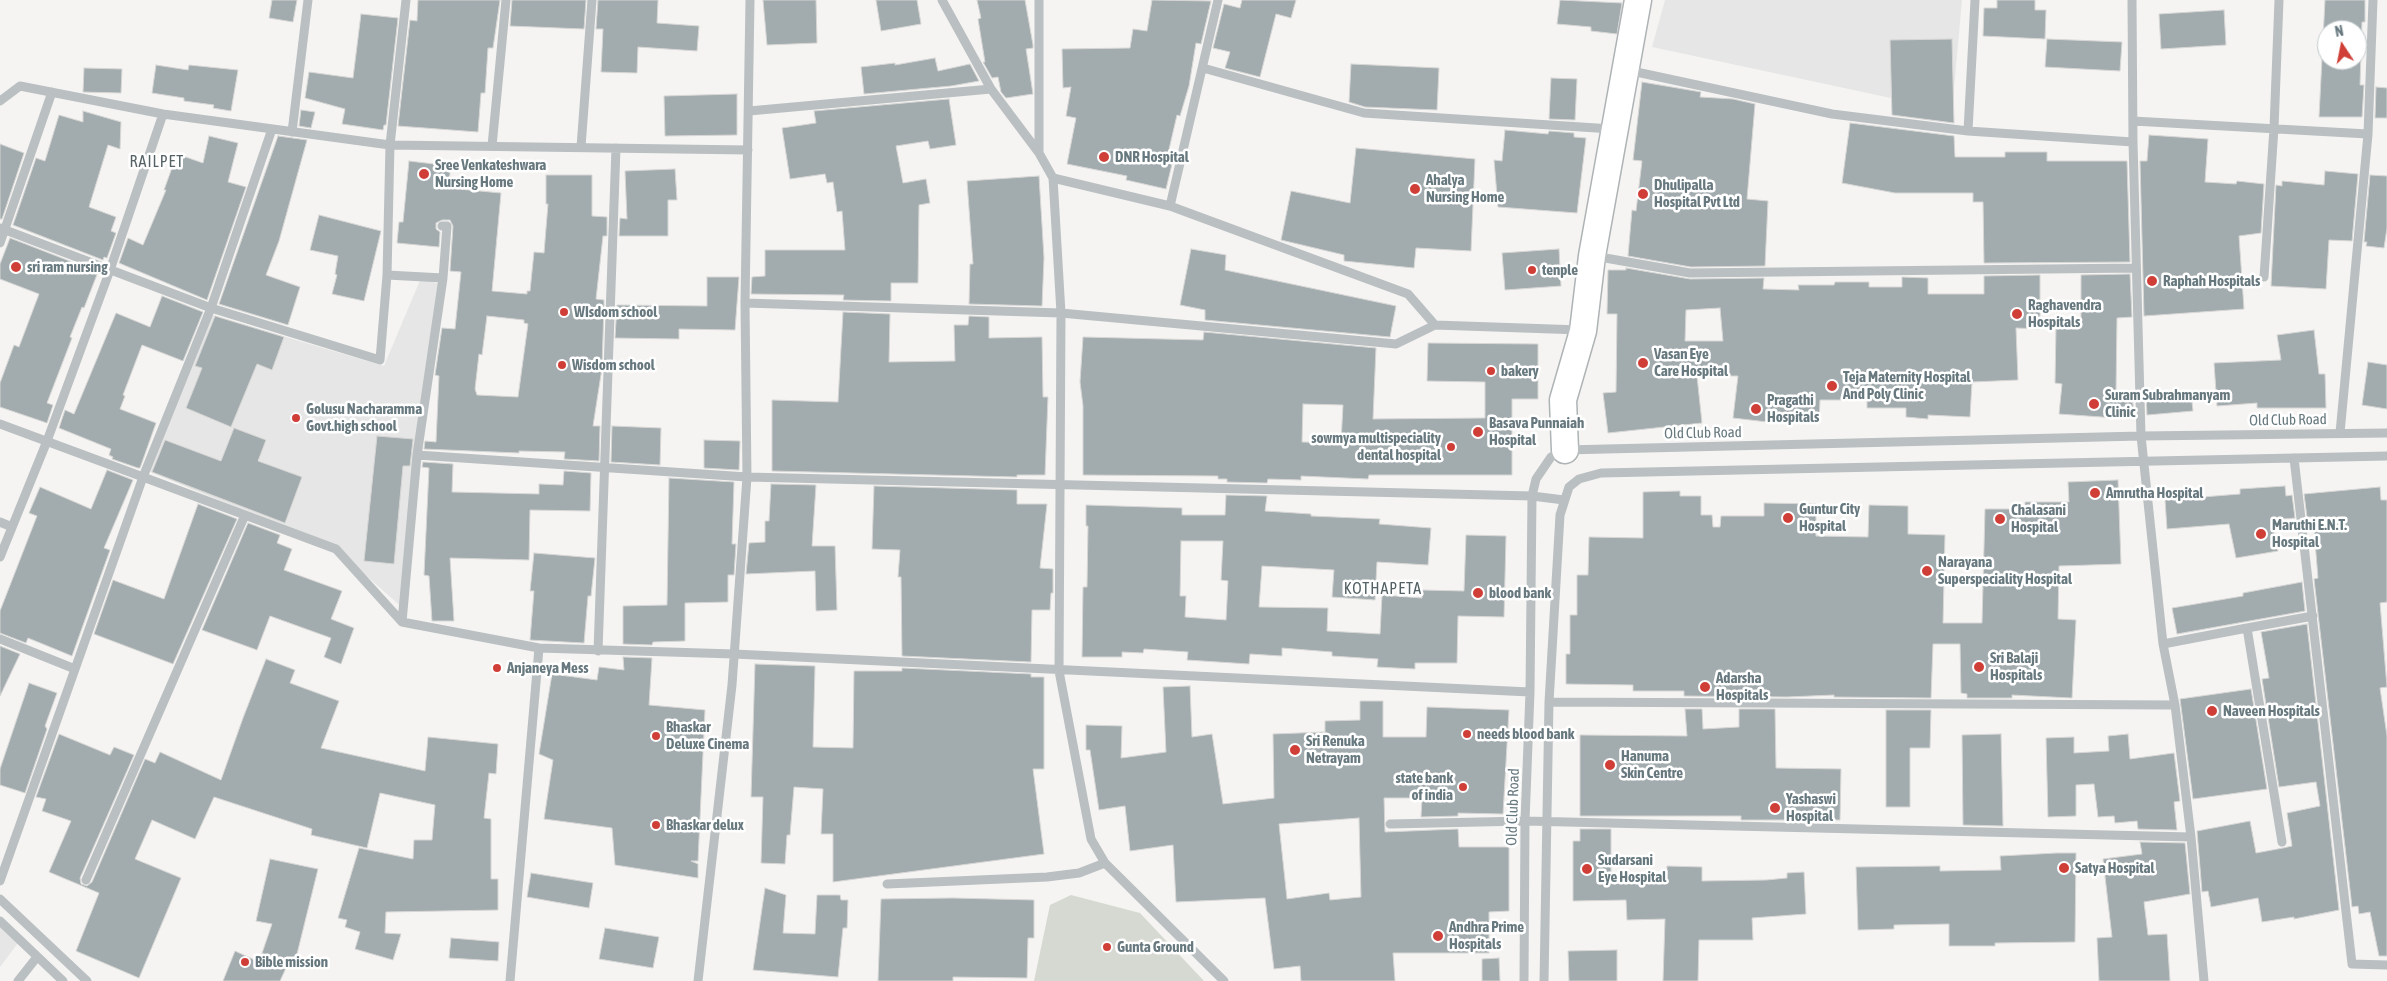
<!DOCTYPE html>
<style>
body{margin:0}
#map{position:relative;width:2387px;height:981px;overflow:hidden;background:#f5f4f2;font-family:"Asap Condensed",sans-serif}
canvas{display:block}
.north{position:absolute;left:2317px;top:20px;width:50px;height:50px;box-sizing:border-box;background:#fff;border:1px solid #c2c9cc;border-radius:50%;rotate:349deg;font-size:14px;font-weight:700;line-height:20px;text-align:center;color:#67797f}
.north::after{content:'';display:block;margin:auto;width:18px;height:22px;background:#cf3f37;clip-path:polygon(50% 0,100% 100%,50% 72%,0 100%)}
</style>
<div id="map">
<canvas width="2387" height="981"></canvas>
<div class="north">N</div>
</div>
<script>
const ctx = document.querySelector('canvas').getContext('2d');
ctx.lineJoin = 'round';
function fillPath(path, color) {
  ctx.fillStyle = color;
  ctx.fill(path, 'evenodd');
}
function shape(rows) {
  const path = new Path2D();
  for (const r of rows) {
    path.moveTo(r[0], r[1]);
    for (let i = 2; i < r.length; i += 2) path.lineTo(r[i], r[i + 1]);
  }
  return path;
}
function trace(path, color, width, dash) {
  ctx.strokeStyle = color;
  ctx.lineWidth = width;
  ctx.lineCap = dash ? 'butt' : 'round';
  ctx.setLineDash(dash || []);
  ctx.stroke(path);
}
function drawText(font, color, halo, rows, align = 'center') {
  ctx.font = font + ' "Asap Condensed",sans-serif';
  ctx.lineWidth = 5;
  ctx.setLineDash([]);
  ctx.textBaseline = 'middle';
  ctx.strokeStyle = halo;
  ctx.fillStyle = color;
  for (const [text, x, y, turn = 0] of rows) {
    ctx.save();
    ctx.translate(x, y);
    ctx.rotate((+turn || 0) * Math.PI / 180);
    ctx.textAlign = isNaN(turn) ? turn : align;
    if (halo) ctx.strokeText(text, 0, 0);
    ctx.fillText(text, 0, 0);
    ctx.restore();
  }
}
fillPath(shape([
 [1665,0,1962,0,1952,111,1652,47],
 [421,278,442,285,404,609,336,549,146,470,208,314,384,366],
 [0,927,18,943,0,967]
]), '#e5e6e5');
fillPath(shape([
 [1071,895,1140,913,1204,981,1034,981,1050,905]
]), '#d5d9d1');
const building = shape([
 [272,0,297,0,293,22,269,18,272,0],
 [418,0,500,0,493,48,488,48,485,93,481,93,478,132,398,126,410,20,417,21,418,0],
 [512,0,586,0,584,29,510,26,512,0],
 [598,0,658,0,657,23,699,26,697,51,638,47,637,73,601,72,603,29,596,29,598,0],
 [763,0,816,0,817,43,767,45,763,0],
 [876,0,917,0,921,24,881,31,876,0],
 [977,0,1025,0,1033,45,1033,48,1026,49,1033,94,1006,98,1001,92,998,77,992,78,983,62,985,62,978,19,981,18,977,0],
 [1152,0,1211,1,1201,44,1196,43,1189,86,1180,116,1177,115,1167,158,1173,160,1166,189,1126,180,1127,176,1067,164,1076,118,1066,116,1071,87,1063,88,1062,49,1130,48,1133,29,1147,31,1152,0],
 [1242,0,1296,0,1291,18,1276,14,1260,77,1225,68,1230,52,1213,48,1224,4,1240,8,1242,0],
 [1560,0,1622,3,1617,34,1591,31,1591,27,1557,24,1560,0],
 [1997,0,2035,0,2035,10,2046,10,2045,39,1983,36,1984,8,1997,8,1997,0],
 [2325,0,2365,0,2365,22,2362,22,2360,85,2364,85,2362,117,2319,117,2325,0],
 [2327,30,2357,30,2357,60,2327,60,2327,30],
 [2224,10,2226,45,2161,49,2159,14,2224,10],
 [361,14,398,18,386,125,384,125,383,130,342,124,345,109,305,98,309,72,353,78,361,14],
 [1952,39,1954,123,1892,115,1890,40,1952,39],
 [2047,39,2122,42,2120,71,2045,67,2047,39],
 [935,58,938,71,970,64,979,81,951,86,864,94,861,67,895,63,895,65,935,58],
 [1351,64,1439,68,1437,110,1365,107,1349,102,1351,64],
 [156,65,188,70,189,65,238,70,231,111,213,108,214,105,184,101,184,98,152,93,156,65],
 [84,68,122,69,121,93,83,92,84,68],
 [1551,78,1577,79,1575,120,1549,119,1551,78],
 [1642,82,1701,92,1700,97,1733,99,1755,104,1747,199,1768,201,1765,266,1691,267,1628,256,1632,210,1636,211,1642,161,1633,160,1642,82],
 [2376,87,2387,88,2387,118,2375,118,2376,87],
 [737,94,737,135,665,136,664,96,737,94],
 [949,99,956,145,930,149,928,141,896,146,903,183,926,179,930,203,919,205,918,283,891,283,891,301,843,300,844,295,751,294,752,277,765,276,765,250,845,250,842,211,837,212,833,182,827,183,825,174,790,179,782,128,816,123,814,111,949,99],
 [301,110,315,112,311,128,299,126,301,110],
 [83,111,121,122,120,149,108,145,89,207,116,217,111,231,116,233,107,258,104,257,103,260,13,225,36,158,45,161,59,115,83,122,83,111],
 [1850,123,1954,136,1955,157,2005,157,2005,152,2047,152,2047,161,2127,161,2130,262,1984,263,1983,202,1973,202,1973,193,1895,193,1842,183,1850,123],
 [1505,130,1548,134,1549,131,1574,133,1574,137,1586,138,1577,213,1498,207,1494,160,1502,161,1505,130],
 [2149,135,2208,139,2205,182,2236,184,2237,181,2264,184,2261,233,2239,236,2244,309,2144,316,2140,161,2147,161,2149,135],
 [209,136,238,143,228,182,246,187,207,300,119,263,128,238,143,245,166,190,164,190,177,154,203,163,209,136],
 [278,136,307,140,279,241,266,275,300,287,288,325,219,304,278,136],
 [0,144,24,153,2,219,0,219,0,144],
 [1356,148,1475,159,1471,251,1416,248,1414,268,1344,261,1344,255,1281,240,1291,191,1350,203,1356,148],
 [409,161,451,166,448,188,501,193,492,291,527,294,527,291,530,291,534,252,544,253,548,204,546,204,546,175,592,175,592,216,607,217,607,236,603,236,596,299,604,300,604,305,602,368,593,426,600,426,599,461,564,459,565,452,519,451,519,453,424,449,425,441,436,442,439,376,435,375,442,328,455,329,461,272,450,271,453,226,450,220,442,220,436,223,436,229,440,232,439,247,397,243,399,222,403,222,409,161],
 [487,316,524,320,524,323,528,324,518,397,477,395,475,389,479,354,482,355,487,316],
 [675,169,677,200,668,200,668,236,619,236,620,218,627,219,625,171,675,169],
 [2325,171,2358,174,2352,241,2329,240,2326,289,2271,286,2276,185,2282,186,2282,181,2324,185,2325,171],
 [2370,175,2387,176,2387,228,2384,248,2366,246,2367,242,2364,242,2370,175],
 [1039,176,1044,258,1042,306,969,304,970,264,973,264,967,181,1039,176],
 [319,215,381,231,364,301,332,294,337,275,335,274,338,256,310,250,319,215],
 [10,238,98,272,84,308,82,307,70,337,72,338,47,403,53,405,47,423,0,407,0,383,14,345,19,347,39,294,0,279,0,264,10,238],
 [1191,249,1226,255,1225,270,1396,306,1390,337,1205,320,1205,310,1180,305,1191,249],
 [1559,249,1561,286,1505,290,1502,253,1559,249],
 [1626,268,1690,279,1764,278,1763,289,1799,290,1798,285,1834,285,1835,282,1869,282,1869,287,1902,287,1902,277,1928,278,1928,294,1984,294,1984,276,2040,275,2040,329,2016,328,2018,380,1972,382,1970,417,1928,415,1928,419,1906,417,1906,408,1867,408,1867,400,1820,400,1819,422,1776,419,1776,423,1733,418,1738,376,1697,376,1702,423,1608,433,1603,393,1616,392,1617,314,1607,314,1608,270,1626,270,1626,268],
 [1720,308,1723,341,1685,341,1686,310,1720,308],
 [2130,274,2132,317,2117,318,2116,392,2132,393,2134,416,2130,416,2130,419,2059,414,2062,384,2055,383,2056,327,2081,327,2081,275,2130,274],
 [707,277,739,277,735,330,679,329,679,339,615,338,617,305,707,306,707,277],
 [162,296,203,312,183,361,142,345,123,395,125,396,120,409,156,423,140,468,138,468,112,459,113,457,109,455,111,449,59,428,65,410,74,414,116,313,150,327,162,296],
 [843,312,890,314,889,362,955,361,954,325,968,325,969,316,989,317,989,338,1042,337,1043,397,1048,397,1045,475,1017,475,1017,477,772,471,772,400,838,402,843,312],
 [215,316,284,337,272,370,257,364,231,427,186,408,202,368,195,366,215,316],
 [2314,330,2319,374,2325,374,2326,408,2257,408,2257,403,2217,406,2214,363,2281,360,2277,335,2314,330],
 [1204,332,1376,348,1373,419,1485,418,1485,382,1427,381,1428,343,1538,344,1538,399,1512,399,1512,475,1369,475,1368,479,1301,476,1301,480,1268,479,1267,483,1227,482,1227,479,1218,479,1218,476,1083,475,1083,406,1080,382,1083,337,1203,340,1204,332],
 [1303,404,1343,405,1341,443,1302,442,1303,404],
 [2368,362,2387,365,2387,409,2362,405,2368,362],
 [2191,393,2193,411,2147,415,2146,396,2191,393],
 [612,426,661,428,660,465,611,462,612,426],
 [234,428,266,440,258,461,302,477,285,523,152,472,165,440,221,461,234,428],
 [377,436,413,439,410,466,403,466,394,564,364,561,377,436],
 [704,440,740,441,739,470,704,468,704,440],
 [423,462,453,464,452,492,539,494,539,484,563,485,564,471,591,473,590,511,530,510,529,560,450,558,454,621,432,621,429,576,424,575,429,468,422,467,423,462],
 [107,470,133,480,104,548,110,550,72,656,28,638,26,643,0,633,0,611,37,516,29,513,40,487,91,509,107,470],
 [669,478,734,482,732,544,736,544,734,575,728,575,728,602,685,603,685,641,653,642,652,645,623,644,623,606,667,605,669,478],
 [2118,480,2121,564,2059,566,2058,619,2076,620,2072,698,2012,695,2012,698,1967,698,1967,694,1961,693,1960,644,1933,644,1931,698,1834,697,1834,695,1787,697,1684,696,1684,691,1633,691,1633,685,1566,684,1566,654,1570,654,1570,615,1577,615,1577,575,1588,575,1589,537,1643,538,1643,492,1680,491,1680,496,1701,496,1701,515,1712,515,1713,527,1720,527,1721,516,1764,516,1764,503,1816,504,1816,536,1868,537,1869,505,1908,506,1908,534,1945,535,1943,623,1982,623,1985,509,2025,509,2025,502,2069,502,2068,482,2118,480],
 [771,484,816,485,812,546,835,546,837,610,816,611,815,571,746,574,749,543,765,542,765,521,769,521,771,484],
 [874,486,1017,490,1017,504,1047,504,1040,568,1053,569,1053,593,1051,593,1050,610,1032,610,1031,662,902,656,901,577,898,577,900,550,872,549,874,486],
 [2285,486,2286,496,2292,495,2295,518,2272,520,2278,551,2236,558,2229,524,2167,529,2165,500,2240,494,2240,489,2285,486],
 [2380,487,2381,500,2387,500,2387,602,2380,603,2387,687,2380,688,2387,736,2387,956,2379,956,2370,912,2359,914,2358,906,2352,907,2314,579,2318,578,2313,517,2307,517,2304,494,2380,487],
 [1226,495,1267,496,1265,511,1311,514,1311,516,1380,519,1379,524,1431,528,1428,565,1377,562,1375,600,1332,597,1334,570,1262,566,1259,607,1328,608,1327,631,1380,634,1382,595,1422,598,1422,590,1464,591,1466,535,1506,536,1504,617,1458,616,1457,663,1415,663,1415,669,1377,667,1378,659,1332,656,1332,652,1282,648,1282,656,1250,654,1249,664,1187,660,1188,652,1144,649,1143,653,1122,652,1122,657,1082,657,1083,587,1087,587,1088,526,1086,526,1086,505,1182,508,1182,515,1225,515,1226,495],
 [1181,541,1223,541,1221,580,1228,581,1226,620,1185,617,1186,596,1180,596,1181,541],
 [198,504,237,519,173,664,94,634,113,580,164,599,198,504],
 [248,523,280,535,277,543,292,549,284,570,342,591,331,619,354,628,341,664,324,657,331,638,270,616,257,650,202,630,248,523],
 [534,553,595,558,591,596,588,596,584,643,530,640,534,591,530,591,534,553],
 [2302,582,2305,611,2177,634,2172,608,2243,596,2243,593,2302,582],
 [2307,624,2339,910,2294,919,2294,917,2262,922,2258,898,2211,907,2208,891,2202,892,2197,831,2250,821,2256,853,2283,848,2292,846,2287,813,2320,806,2316,782,2279,787,2262,679,2269,678,2261,632,2307,624],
 [0,646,20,654,0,696,0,646],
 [623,657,652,658,649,705,705,710,698,861,691,861,698,864,698,878,615,865,612,828,544,819,553,760,539,754,552,674,597,680,599,667,624,670,623,657],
 [266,659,295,670,290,683,339,701,321,748,425,771,428,737,498,744,496,774,489,773,484,818,491,819,491,879,498,879,498,910,386,912,385,933,401,934,393,960,355,949,360,932,345,927,347,920,338,918,359,848,413,859,414,840,432,840,435,805,380,793,367,848,311,835,312,829,214,797,195,839,152,820,135,859,181,878,139,978,76,951,99,893,49,872,71,821,42,811,46,799,36,797,59,734,110,755,114,747,134,755,80,878,81,884,87,886,92,882,145,759,155,763,160,752,221,780,243,718,266,659],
 [755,664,815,666,813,747,853,748,854,671,902,671,902,668,1031,674,1031,677,1044,677,1044,769,1033,769,1044,854,833,882,833,834,821,834,823,789,794,787,790,835,787,835,785,864,761,863,763,797,751,797,755,664],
 [29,683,57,693,45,726,47,729,25,793,0,785,0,769,29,683],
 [1190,686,1192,737,1212,734,1223,804,1274,798,1273,734,1325,732,1325,721,1360,720,1360,701,1383,701,1383,737,1426,737,1427,707,1509,710,1503,814,1458,813,1458,816,1421,817,1422,798,1384,798,1385,832,1458,829,1459,847,1509,847,1509,911,1489,912,1489,953,1393,953,1395,981,1301,981,1300,966,1274,969,1265,898,1176,902,1173,845,1130,851,1125,806,1099,810,1090,750,1086,750,1086,725,1122,726,1121,758,1166,752,1163,687,1190,686],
 [1359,818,1361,897,1330,900,1329,893,1287,899,1279,824,1359,818],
 [2251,689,2267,789,2193,799,2180,699,2251,689],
 [1685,709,1702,709,1703,729,1739,727,1739,709,1775,709,1776,768,1841,769,1840,820,1741,820,1741,816,1580,816,1580,735,1687,736,1685,709],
 [1886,710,1931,710,1930,748,1910,748,1910,807,1886,807,1886,710],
 [2001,734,2003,826,1963,825,1962,735,2001,734],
 [2128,734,2130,759,2174,753,2180,801,2174,802,2177,830,2138,829,2137,821,2115,823,2114,816,2098,817,2094,784,2076,785,2076,816,2048,817,2046,738,2074,737,2074,753,2109,751,2108,736,2128,734],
 [1580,829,1611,829,1611,876,1667,874,1667,866,1702,867,1702,881,1766,880,1787,878,1787,873,1804,872,1806,914,1752,918,1753,940,1699,940,1698,981,1663,981,1665,919,1627,920,1626,900,1573,901,1573,841,1580,841,1580,829],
 [2140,842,2185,843,2190,894,2144,902,2148,935,2167,934,2170,981,2099,981,2097,938,2112,937,2103,859,2142,854,2140,842],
 [2057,853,2076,853,2075,942,1995,943,1995,946,1949,946,1949,924,1894,925,1894,929,1858,930,1856,867,1940,866,1940,871,2001,870,2000,856,2057,853],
 [270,859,318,869,296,958,291,957,280,981,223,981,235,951,259,962,272,924,256,921,270,859],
 [531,873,593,883,589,908,527,897,531,873],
 [765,888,786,895,783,933,815,934,817,895,840,895,841,900,848,900,847,928,843,928,838,977,753,970,765,888],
 [953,898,1034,900,1034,938,1028,938,1027,978,953,977,953,981,878,981,881,899,953,898],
 [605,928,659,937,653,968,599,959,605,928],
 [451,938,499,942,498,961,449,958,451,938],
 [1617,950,1617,981,1569,981,1568,951,1617,950],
 [1499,958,1500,981,1482,981,1482,959,1499,958]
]);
fillPath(building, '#a2abae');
trace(building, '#d6d6d4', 1);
const major = shape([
 [1565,450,1563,400,1583,331,1592,256,1638,0]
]);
trace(major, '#aeb3b5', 29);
trace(shape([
 [406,0,390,145,748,150],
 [942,0,991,89,1039,153,1053,178,1061,313,1059,671,1091,839,1105,863,1224,981],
 [1039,0,1039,153],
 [1203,68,1364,113,1612,129],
 [1627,70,1832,114,1968,131,2133,142],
 [0,101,20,86,163,114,390,145,387,275,443,278,417,455],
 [749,111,991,89],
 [2133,121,2368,134],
 [272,129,211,308,143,477,336,549,402,622,539,648,734,654,1530,692],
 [1968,131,1975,0],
 [292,132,308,0],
 [492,146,506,0],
 [581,147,592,0],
 [1053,178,1170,206,1218,0],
 [1170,206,1408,294,1435,325],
 [442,226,447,226,443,278],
 [0,228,211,308,380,360,387,275],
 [0,243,52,92],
 [1594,256,1690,273,2136,268],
 [2264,277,2274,128,2279,0],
 [745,303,1061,313,1396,344,1435,325,1581,330],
 [0,424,143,477,0,881],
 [2340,433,2368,134,2373,0],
 [2294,458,2352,964,2387,965],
 [0,522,12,527],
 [0,557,47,441,110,270,163,114],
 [402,622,417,455,747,477,1532,496,1564,500],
 [2247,628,2313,616],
 [0,639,75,669],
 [2163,644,2247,628,2282,842],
 [598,651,616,148],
 [1549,702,2175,705,2163,644,2141,436,2133,142,2132,0],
 [1390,824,1525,821,2191,837,2175,705],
 [2191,837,2204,981],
 [86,880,245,515],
 [887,884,1047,877,1079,873,1105,863],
 [0,899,87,981],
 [0,921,63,981],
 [18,981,37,957],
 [510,981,539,648],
 [698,981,732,685,747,477,745,303,750,0],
 [1524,981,1525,821,1530,692,1532,496,1536,479,1551,457,1565,450,2141,436,2387,433],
 [1544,981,1549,702,1560,515,1569,487,1579,479,1601,473,2387,456]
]), '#babfc1', 9);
trace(major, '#fff', 26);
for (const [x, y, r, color] of [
 [1104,157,6,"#cf3f37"],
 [424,174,6,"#cf3f37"],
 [1415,189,6,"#cf3f37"],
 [1643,194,6,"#cf3f37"],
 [16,267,6,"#cf3f37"],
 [1532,270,5,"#cf3f37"],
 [2152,281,6,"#cf3f37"],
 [564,312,5,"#cf3f37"],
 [2017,314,6,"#cf3f37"],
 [1643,363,6,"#cf3f37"],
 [562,365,5,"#cf3f37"],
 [1491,371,5,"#cf3f37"],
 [1832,386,6,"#cf3f37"],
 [2094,404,6,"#cf3f37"],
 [1756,409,6,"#cf3f37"],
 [296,418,5,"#cf3f37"],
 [1478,432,6,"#cf3f37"],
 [1451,447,5,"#cf3f37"],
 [2095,493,6,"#cf3f37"],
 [1788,518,6,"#cf3f37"],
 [2000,519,6,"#cf3f37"],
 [2261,534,6,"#cf3f37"],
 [1927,571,6,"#cf3f37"],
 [1478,593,6,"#cf3f37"],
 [1979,667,6,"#cf3f37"],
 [497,668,5,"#cf3f37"],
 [1705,687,6,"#cf3f37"],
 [2212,711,6,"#cf3f37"],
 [1467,734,5,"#cf3f37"],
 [656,736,5,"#cf3f37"],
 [1295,750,6,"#cf3f37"],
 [1610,765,6,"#cf3f37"],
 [1463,787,5,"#cf3f37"],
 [1775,808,6,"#cf3f37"],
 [656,825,5,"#cf3f37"],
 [2064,868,6,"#cf3f37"],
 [1587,869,6,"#cf3f37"],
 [1438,936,6,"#cf3f37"],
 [1107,947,5,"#cf3f37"],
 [245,962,5,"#cf3f37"]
]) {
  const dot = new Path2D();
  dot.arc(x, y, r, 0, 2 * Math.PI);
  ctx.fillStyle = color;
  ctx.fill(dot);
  trace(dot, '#fff', 2);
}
drawText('bold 15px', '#67797f', '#fff', [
 ["DNR Hospital",1115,157],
 ["Sree Venkateshwara",435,165],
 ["Nursing Home",435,182],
 ["Ahalya",1426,180],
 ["Nursing Home",1426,197],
 ["Dhulipalla",1654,185],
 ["Hospital Pvt Ltd",1654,202],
 ["sri ram nursing",27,267],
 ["tenple",1542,270],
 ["Raphah Hospitals",2163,281],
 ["Raghavendra",2028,305],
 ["Hospitals",2028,322],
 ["WIsdom school",574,312],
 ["Vasan Eye",1654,354],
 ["Care Hospital",1654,371],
 ["Wisdom school",572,365],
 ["bakery",1501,371],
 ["Teja Maternity Hospital",1843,377],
 ["And Poly Clinic",1843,394],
 ["Suram Subrahmanyam",2105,395],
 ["Clinic",2105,412],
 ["Pragathi",1767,400],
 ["Hospitals",1767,417],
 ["Golusu Nacharamma",306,409],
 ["Govt.high school",306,426],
 ["Basava Punnaiah",1489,423],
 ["Hospital",1489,440],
 ["sowmya multispeciality",1441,438,"right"],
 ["dental hospital",1441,455,"right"],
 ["Amrutha Hospital",2106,493],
 ["Guntur City",1799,509],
 ["Hospital",1799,526],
 ["Chalasani",2011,510],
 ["Hospital",2011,527],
 ["Maruthi E.N.T.",2272,525],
 ["Hospital",2272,542],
 ["Narayana",1938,562],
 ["Superspeciality Hospital",1938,579],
 ["blood bank",1489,593],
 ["Sri Balaji",1990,658],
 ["Hospitals",1990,675],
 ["Anjaneya Mess",507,668],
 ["Adarsha",1716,678],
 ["Hospitals",1716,695],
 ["Naveen Hospitals",2223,711],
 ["Bhaskar",666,727],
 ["Deluxe Cinema",666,744],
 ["needs blood bank",1477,734],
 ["Sri Renuka",1306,741],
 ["Netrayam",1306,758],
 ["Hanuma",1621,756],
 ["Skin Centre",1621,773],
 ["state bank",1453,778,"right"],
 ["of india",1453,795,"right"],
 ["Yashaswi",1786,799],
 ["Hospital",1786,816],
 ["Bhaskar delux",666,825],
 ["Sudarsani",1598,860],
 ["Eye Hospital",1598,877],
 ["Satya Hospital",2075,868],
 ["Andhra Prime",1449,927],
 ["Hospitals",1449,944],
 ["Gunta Ground",1117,947],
 ["Bible mission",255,962]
], 'left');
drawText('15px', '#67797f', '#fff', [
 ["Old Club Road",2288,420,-1],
 ["Old Club Road",1703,433,-1],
 ["Old Club Road",1513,807,-88]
]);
ctx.letterSpacing = '1px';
drawText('16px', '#546165', '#fff', [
 ["RAILPET",157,162],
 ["KOTHAPETA",1383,589]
]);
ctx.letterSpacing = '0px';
</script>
